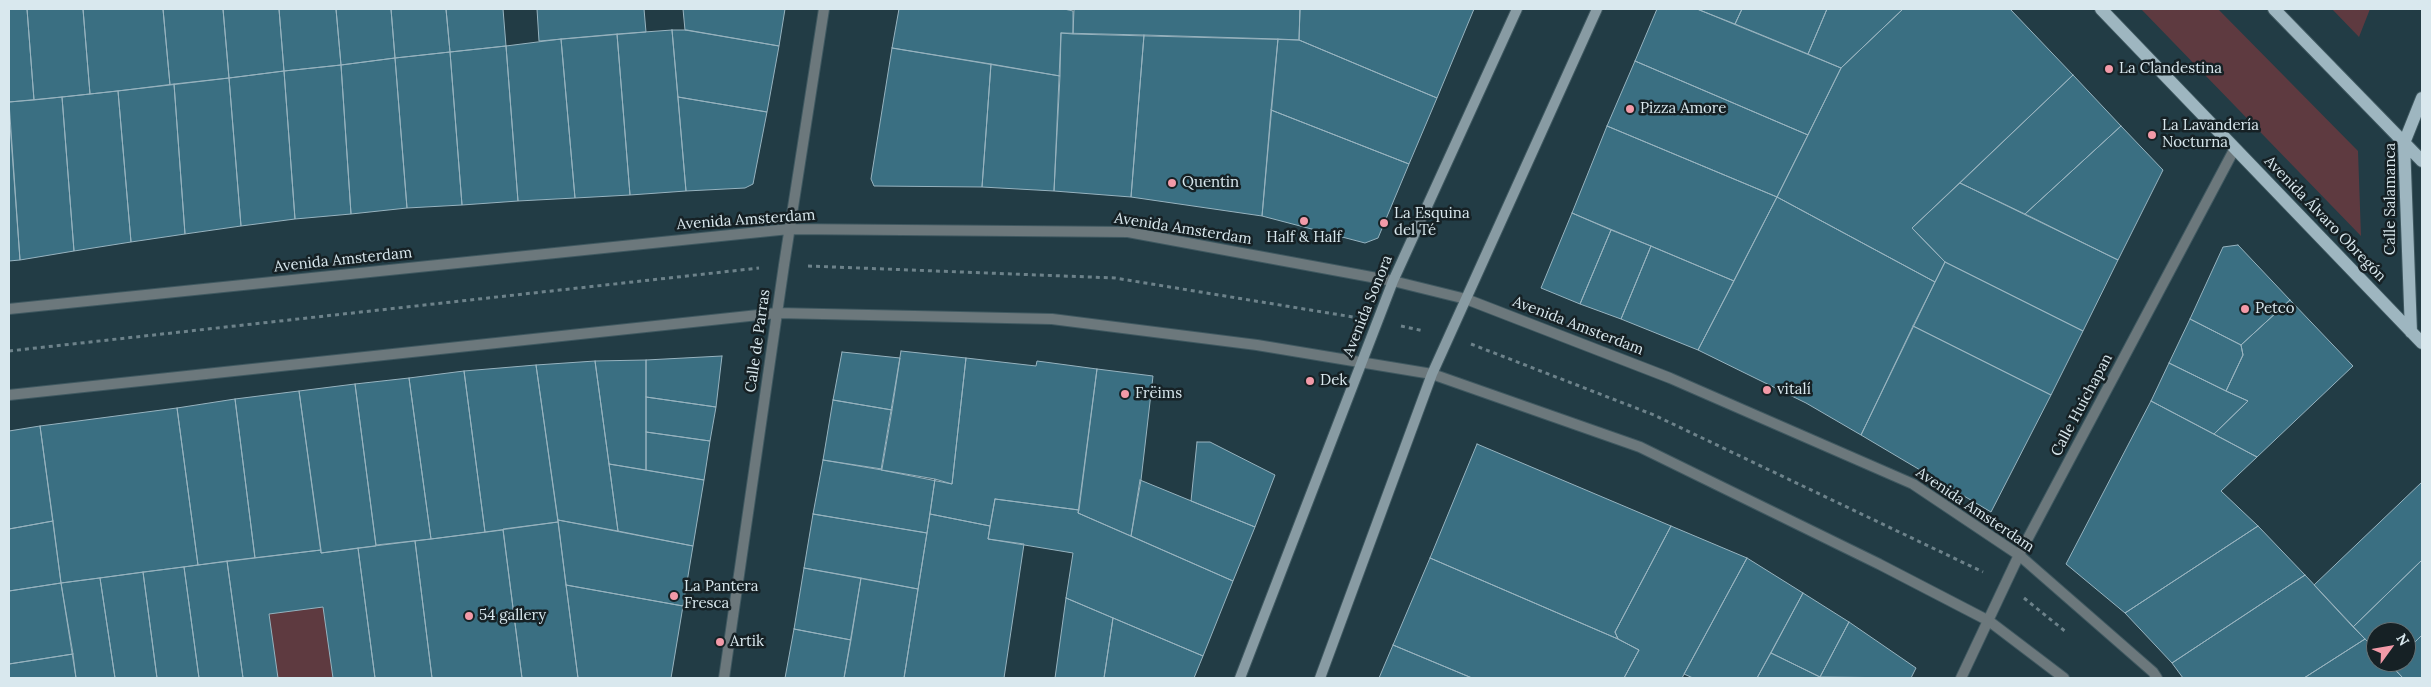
<!DOCTYPE html>
<meta charset="utf-8">
<style>
body{margin:0}
#map{position:relative;width:2431px;height:687px;overflow:hidden;background:#223c45;font-family:Lora,serif}
canvas{display:block}
.frame{position:absolute;inset:0;border:10px solid #d9e8ee;pointer-events:none}
.north{position:absolute;left:2366px;top:622px;width:50px;height:50px;box-sizing:border-box;background:#162125;border:1px solid #647175;border-radius:50%;rotate:58deg;font-size:14px;font-weight:700;line-height:20px;text-align:center;color:#d9e8ee}
.north::after{content:'';display:block;margin:auto;width:18px;height:22px;background:#f39aa8;clip-path:polygon(50% 0,100% 100%,50% 72%,0 100%)}
</style>
<div id="map">
<canvas width="2431" height="687"></canvas>
<div class="frame"></div>
<div class="north">N</div>
</div>
<script>
const ctx = document.querySelector('canvas').getContext('2d');
ctx.lineJoin = 'round';
function fillPath(path, color) {
  ctx.fillStyle = color;
  ctx.fill(path, 'evenodd');
}
function shape(rows) {
  const path = new Path2D();
  for (const r of rows) {
    path.moveTo(r[0], r[1]);
    for (let i = 2; i < r.length; i += 2) path.lineTo(r[i], r[i + 1]);
  }
  return path;
}
function trace(path, color, width, dash) {
  ctx.strokeStyle = color;
  ctx.lineWidth = width;
  ctx.lineCap = dash ? 'butt' : 'round';
  ctx.setLineDash(dash || []);
  ctx.stroke(path);
}
function drawText(font, color, halo, rows, align = 'center') {
  ctx.font = font + ' Lora,serif';
  ctx.lineWidth = 5;
  ctx.setLineDash([]);
  ctx.textBaseline = 'middle';
  ctx.strokeStyle = halo;
  ctx.fillStyle = color;
  for (const [text, x, y, turn = 0] of rows) {
    ctx.save();
    ctx.translate(x, y);
    ctx.rotate((+turn || 0) * Math.PI / 180);
    ctx.textAlign = isNaN(turn) ? turn : align;
    if (halo) ctx.strokeText(text, 0, 0);
    ctx.fillText(text, 0, 0);
    ctx.restore();
  }
}
fillPath(shape([
 [2141,9,2218,9,2358,151,2361,236],
 [2332,9,2370,9,2359,37],
 [323,607,333,678,278,678,269,614]
]), '#5e3a40');
const building = shape([
 [9,9,27,9,34,100,9,102,9,9],
 [27,9,83,9,90,94,34,100,27,9],
 [83,9,163,9,170,85,90,94,83,9],
 [163,9,223,9,229,78,170,85,163,9],
 [223,9,279,9,284,71,229,78,223,9],
 [279,9,336,9,341,65,284,71,279,9],
 [336,9,391,9,395,58,341,65,336,9],
 [391,9,446,9,450,52,395,58,391,9],
 [446,9,503,9,506,46,450,52,446,9],
 [537,9,644,9,646,32,539,41,537,9],
 [683,9,785,9,779,46,685,30,683,9],
 [899,9,1064,9,1073,11,1073,34,1061,33,1060,76,892,48,899,9],
 [1074,9,1300,9,1299,40,1073,34,1074,9],
 [1300,9,1474,9,1437,98,1299,40,1300,9],
 [1657,9,1697,9,1841,68,1808,135,1635,61,1657,9],
 [1697,9,1742,9,1735,24,1697,9],
 [1742,9,1827,9,1808,54,1735,24,1742,9],
 [1827,9,1903,9,1841,68,1808,54,1827,9],
 [1903,9,2010,9,2073,75,1912,228,1945,262,1935,282,1777,197,1841,68,1903,9],
 [672,30,686,191,630,195,617,34,672,30],
 [672,30,687,30,779,46,767,112,678,97,672,30],
 [1061,33,1144,35,1131,197,1054,191,1061,33],
 [617,34,630,195,575,198,561,39,617,34],
 [1144,35,1278,39,1262,216,1131,197,1144,35],
 [561,39,575,198,518,201,506,46,561,39],
 [1278,39,1299,40,1437,98,1409,164,1271,110,1278,39],
 [506,46,518,201,462,205,450,52,506,46],
 [892,48,991,64,982,187,874,186,871,179,892,48],
 [450,52,462,205,407,208,395,58,450,52],
 [395,58,407,208,351,214,341,65,395,58],
 [1635,61,1808,135,1777,197,1607,126,1635,61],
 [991,64,1060,76,1054,191,982,187,991,64],
 [341,65,351,214,295,219,284,71,341,65],
 [284,71,295,219,241,226,229,78,284,71],
 [2073,75,2121,126,2025,214,1960,183,2073,75],
 [229,78,241,226,185,234,174,84,229,78],
 [174,84,185,234,131,242,118,91,174,84],
 [118,91,131,242,74,251,62,97,118,91],
 [62,97,74,251,20,260,9,102,62,97],
 [678,97,767,112,753,184,745,188,686,191,678,97],
 [1271,110,1409,164,1378,238,1365,243,1262,216,1271,110],
 [9,111,20,260,9,261,9,111],
 [1607,126,1777,197,1734,281,1572,213,1607,126],
 [2121,126,2163,170,2118,260,2025,214,2121,126],
 [1960,183,2118,260,2083,331,1945,262,1912,228,1960,183],
 [1777,197,1935,282,1861,435,1806,403,1698,350,1777,197],
 [1572,213,1611,230,1580,304,1541,288,1572,213],
 [1611,230,1651,246,1621,319,1580,304,1611,230],
 [2238,245,2290,300,2241,345,2190,319,2223,247,2238,245],
 [1651,246,1734,281,1698,350,1621,319,1651,246],
 [1945,262,2083,331,2051,395,1913,326,1945,262],
 [2290,300,2353,366,2257,457,2214,434,2248,401,2226,391,2243,355,2241,345,2290,300],
 [2190,319,2241,345,2243,355,2226,391,2169,363,2190,319],
 [1913,326,2051,395,1991,512,1861,435,1913,326],
 [901,351,966,358,952,484,881,470,901,351],
 [842,352,900,358,892,410,833,400,842,352],
 [722,356,716,407,646,397,646,360,722,356],
 [966,358,1036,366,1037,361,1097,369,1079,510,995,499,990,526,930,514,935,479,952,484,966,358],
 [646,360,646,470,609,464,595,361,646,360],
 [595,361,609,464,618,531,558,520,536,365,595,361],
 [2169,363,2226,391,2248,401,2214,434,2151,401,2169,363],
 [536,365,558,522,485,532,464,371,536,365],
 [1097,369,1153,376,1141,480,1131,536,1078,513,1097,369],
 [464,371,485,532,431,539,409,378,464,371],
 [409,378,431,539,376,545,355,384,409,378],
 [355,384,376,546,321,553,299,391,355,384],
 [299,391,321,550,255,558,235,399,299,391],
 [646,397,716,407,710,441,646,432,646,397],
 [235,399,255,558,198,565,177,408,235,399],
 [833,400,892,410,882,469,823,460,833,400],
 [2151,401,2257,457,2221,491,2258,526,2125,613,2066,564,2151,401],
 [177,408,198,565,61,583,40,426,177,408],
 [40,426,53,521,9,529,9,431,40,426],
 [646,432,710,441,704,480,646,470,646,432],
 [1197,442,1210,442,1275,475,1255,527,1191,501,1197,442],
 [1477,444,1671,526,1615,632,1618,639,1430,558,1477,444],
 [823,460,935,479,927,533,813,514,823,460],
 [609,464,704,480,693,546,618,531,609,464],
 [1140,480,1255,527,1233,581,1131,536,1140,480],
 [2422,482,2422,560,2353,627,2314,585,2422,482],
 [995,499,1079,510,1078,513,1233,581,1203,656,1066,598,1073,553,988,539,995,499],
 [813,514,927,533,918,589,804,568,813,514],
 [930,514,990,526,988,539,1024,544,1004,678,904,678,930,514],
 [558,520,693,546,683,606,566,585,558,520],
 [53,521,61,583,9,591,9,529,53,521],
 [558,522,578,678,522,678,503,529,558,522],
 [1671,526,1747,558,1682,678,1624,678,1639,650,1618,639,1615,632,1671,526],
 [2258,526,2305,575,2172,663,2125,613,2258,526],
 [503,530,522,678,432,678,415,541,503,530],
 [415,541,432,678,375,678,358,548,415,541],
 [358,548,375,678,333,678,323,607,269,614,278,678,243,678,227,561,321,550,321,553,358,548],
 [1430,558,1618,639,1639,650,1624,678,1472,678,1393,645,1430,558],
 [1747,558,1803,593,1757,678,1693,678,1684,674,1747,558],
 [2422,560,2422,635,2406,651,2406,632,2376,632,2376,650,2353,627,2422,560],
 [227,561,243,678,199,678,184,567,227,561],
 [184,567,199,678,157,678,143,572,184,567],
 [804,568,861,578,851,640,794,629,804,568],
 [143,572,157,678,115,678,100,578,143,572],
 [2305,575,2365,639,2304,678,2183,678,2172,663,2305,575],
 [100,578,115,678,76,678,61,583,100,578],
 [861,578,918,589,904,678,844,678,861,578],
 [61,583,73,654,9,664,9,591,61,583],
 [566,585,683,606,671,678,578,678,566,585],
 [1803,593,1849,622,1820,677,1771,653,1803,593],
 [1066,598,1113,618,1104,678,1055,678,1066,598],
 [1113,618,1203,656,1194,678,1104,678,1113,618],
 [1849,622,1916,668,1911,678,1820,677,1849,622],
 [794,629,851,640,844,678,785,678,794,629],
 [2422,635,2422,678,2403,678,2391,665,2394,662,2406,662,2406,651,2422,635],
 [2365,639,2376,650,2376,662,2387,662,2403,678,2304,678,2365,639],
 [1393,645,1472,678,1379,678,1393,645],
 [1771,653,1820,677,1822,678,1757,678,1771,653],
 [73,654,76,678,9,678,9,664,73,654]
]);
fillPath(building, '#3a6f82');
trace(building, '#97b3bf', 1);
const street = shape([
 [9,309,789,229,1128,232,1393,281,1466,299,1670,378,1913,484,2019,555,2153,672,2157,678],
 [9,395,777,313,1052,319,1257,345,1432,374,1640,447,1879,564,1989,621,2064,678],
 [724,678,784,265,824,9],
 [1961,678,2019,555,2235,148]
]);
const secondary = shape([
 [1240,678,1393,281,1517,9],
 [1320,678,1432,374,1597,9]
]);
const primary = shape([
 [2101,9,2422,343],
 [2274,9,2422,161],
 [2411,332,2404,143,2422,98]
]);
trace(street, '#3f5860', 12);
trace(secondary, '#3f5860', 12);
trace(primary, '#3f5860', 14);
trace(shape([
 [808,266,1115,278,1353,317],
 [1401,326,1424,331],
 [1471,344,1654,415,1983,572],
 [9,351,759,268],
 [2024,598,2066,632]
]), '#6d828a', 3, [4, 4]);
trace(street, '#6c787c', 10);
trace(secondary, '#889ba3', 10);
trace(primary, '#9eb6c0', 12);
for (const [x, y, r, color] of [
 [2109,69,5,"#f39aa8"],
 [1630,109,5,"#f39aa8"],
 [2152,135,5,"#f39aa8"],
 [1172,183,5,"#f39aa8"],
 [1304,221,5,"#f39aa8"],
 [1384,223,5,"#f39aa8"],
 [2245,309,5,"#f39aa8"],
 [1310,381,5,"#f39aa8"],
 [1767,390,5,"#f39aa8"],
 [1125,394,5,"#f39aa8"],
 [674,596,5,"#f39aa8"],
 [469,616,5,"#f39aa8"],
 [720,642,5,"#f39aa8"]
]) {
  const dot = new Path2D();
  dot.arc(x, y, r, 0, 2 * Math.PI);
  ctx.fillStyle = color;
  ctx.fill(dot);
  trace(dot, '#162125', 2);
}
drawText('15px', '#d9e8ee', '#162125', [
 ["La Clandestina",2119,69],
 ["Pizza Amore",1640,109],
 ["La Lavandería",2162,126],
 ["Nocturna",2162,143],
 ["Quentin",1182,183],
 ["La Esquina",1394,214],
 ["del Té",1394,231],
 ["Half & Half",1304,238,"center"],
 ["Petco",2255,309],
 ["Dek",1320,381],
 ["vitalí",1777,390],
 ["Frëims",1135,394],
 ["La Pantera",684,587],
 ["Fresca",684,604],
 ["54 gallery",479,616],
 ["Artik",730,642]
], 'left');
drawText('15px', '#d9e8ee', '#162125', [
 ["Calle Salamanca",2391,199,-90],
 ["Avenida Álvaro Obregón",2325,219,46],
 ["Avenida Amsterdam",746,220,-4],
 ["Avenida Amsterdam",1183,229,9],
 ["Avenida Amsterdam",343,260,-6],
 ["Avenida Sonora",1368,306,-68],
 ["Avenida Amsterdam",1578,326,21],
 ["Calle de Parras",758,341,-82],
 ["Calle Huichapan",2082,405,-62],
 ["Avenida Amsterdam",1975,510,34]
]);
</script>
